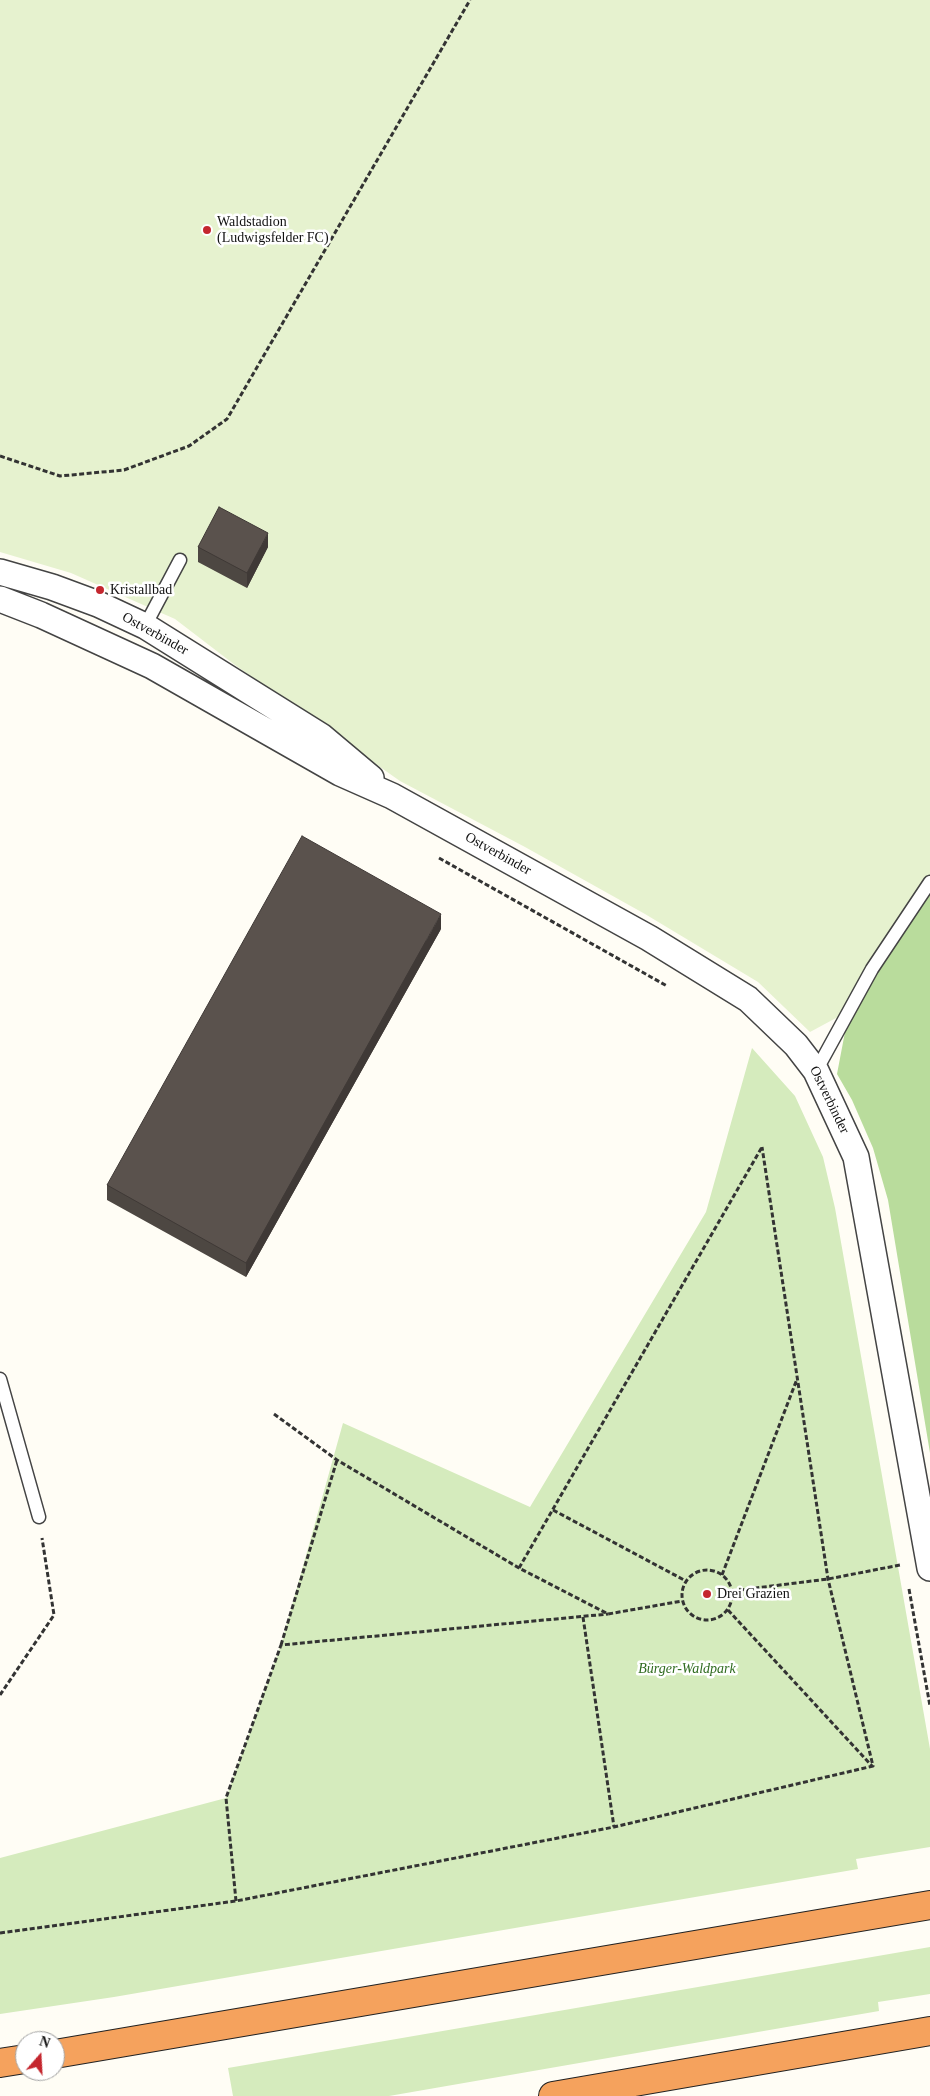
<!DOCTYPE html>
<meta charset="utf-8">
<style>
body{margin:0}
#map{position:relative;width:930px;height:2096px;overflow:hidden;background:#fffdf5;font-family:"Times New Roman",serif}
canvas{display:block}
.north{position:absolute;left:15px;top:2031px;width:50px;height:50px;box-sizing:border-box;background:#fff;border:1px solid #a0a0a0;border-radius:50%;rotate:19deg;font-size:14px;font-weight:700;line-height:20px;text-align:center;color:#111}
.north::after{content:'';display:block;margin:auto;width:18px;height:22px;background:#c4262e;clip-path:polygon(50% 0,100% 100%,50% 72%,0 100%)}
</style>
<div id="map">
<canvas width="930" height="2096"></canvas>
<div class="north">N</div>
</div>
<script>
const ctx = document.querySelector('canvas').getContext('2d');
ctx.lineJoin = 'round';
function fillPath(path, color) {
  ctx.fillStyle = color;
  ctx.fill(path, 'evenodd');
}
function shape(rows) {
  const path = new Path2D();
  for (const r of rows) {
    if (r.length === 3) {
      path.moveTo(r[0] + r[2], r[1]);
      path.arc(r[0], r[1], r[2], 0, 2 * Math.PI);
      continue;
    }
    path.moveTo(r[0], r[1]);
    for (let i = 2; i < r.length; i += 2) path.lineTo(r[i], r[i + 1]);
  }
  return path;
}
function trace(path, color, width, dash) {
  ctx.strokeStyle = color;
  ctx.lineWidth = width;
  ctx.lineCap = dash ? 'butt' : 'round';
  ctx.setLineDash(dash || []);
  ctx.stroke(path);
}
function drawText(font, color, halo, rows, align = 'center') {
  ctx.font = font + ' "Times New Roman",serif';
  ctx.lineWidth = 5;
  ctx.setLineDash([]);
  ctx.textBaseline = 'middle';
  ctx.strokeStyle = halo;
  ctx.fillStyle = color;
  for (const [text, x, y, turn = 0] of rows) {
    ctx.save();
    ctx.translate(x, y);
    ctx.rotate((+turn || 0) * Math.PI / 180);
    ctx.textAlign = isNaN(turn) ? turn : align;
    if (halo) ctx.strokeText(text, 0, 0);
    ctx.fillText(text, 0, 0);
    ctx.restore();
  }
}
fillPath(shape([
 [752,1048,795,1096,823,1157,835,1208,930,1749,930,1847,856,1859,858,1869,114,1997,0,2014,0,1858,226,1798,281,1645,343,1423,530,1507,706,1212],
 [930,1947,930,1994,878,2002,879,2011,389,2096,233,2096,228,2068]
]), '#d5ebbd');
fillPath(shape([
 [930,882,930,1453,888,1200,873,1148,852,1100,837,1074,849,1011]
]), '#b9dc9c');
fillPath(shape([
 [0,0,930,0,930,881,849,1011,810,1032,758,982,645,914,525,847,400,781,235,665,175,619,71,573,0,552]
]), '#e6f2cf');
const lane = shape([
 [145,626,180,560],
 [816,1071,872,969,930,882],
 [0,1379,39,1517]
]);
const street = shape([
 [0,572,52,587,98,604,145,626,321,736,371,778],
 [0,599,41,615,152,666,340,773,392,796,649,938,748,999,796,1045,816,1071,856,1157,930,1568]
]);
const highway = shape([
 [55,2054,930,1905],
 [0,2063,25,2059],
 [553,2096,930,2031]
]);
trace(lane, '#444', 15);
trace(street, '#444', 28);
trace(highway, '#222', 30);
trace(shape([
 [0,456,60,476,124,470,189,446,227,419,470,0],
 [439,858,667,986],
 [274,1414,337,1460,519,1568,608,1614,682,1601],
 [553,1510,686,1581],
 [519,1568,762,1147],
 [707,1595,25],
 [722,1575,797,1379],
 [909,1589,930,1706],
 [732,1591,828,1579,900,1565],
 [728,1610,872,1766],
 [583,1617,614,1827],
 [281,1645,337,1460],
 [0,1695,54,1615,42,1538],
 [236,1901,226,1798,281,1645,608,1614],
 [0,1933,236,1901,614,1827,873,1766,828,1579,762,1147]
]), '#333', 3, [5, 2.5]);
trace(lane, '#fff', 12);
trace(street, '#fff', 25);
trace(highway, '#f5a25d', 28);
fillPath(shape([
 [198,547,268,547,247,588,198,562],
 [441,929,246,1277,107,1200,107,1185]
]), '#4d4742');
fillPath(shape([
 [268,533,268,547,247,588,247,573],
 [441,914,441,929,246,1277,246,1263]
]), '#3f3936');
const building = shape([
 [219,507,268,533,247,573,198,547,219,507],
 [302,836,441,914,246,1263,107,1185,302,836]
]);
fillPath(building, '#5a524d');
trace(building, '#3f3936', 1);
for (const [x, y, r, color] of [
 [207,230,5,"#c4262e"],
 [100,590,5,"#c4262e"],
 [707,1594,5,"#c4262e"]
]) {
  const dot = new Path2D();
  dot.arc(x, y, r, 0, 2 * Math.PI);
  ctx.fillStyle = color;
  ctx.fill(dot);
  trace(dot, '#fff', 2);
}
drawText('14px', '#111', '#fff', [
 ["Waldstadion",217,222],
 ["(Ludwigsfelder FC)",217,238],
 ["Kristallbad",110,590],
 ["Drei Grazien",717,1594]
], 'left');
drawText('14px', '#111', '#fff', [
 ["Ostverbinder",155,634,29],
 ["Ostverbinder",498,854,29],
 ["Ostverbinder",829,1100,64]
]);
drawText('italic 14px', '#2f6b1f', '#fff', [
 ["Bürger-Waldpark",687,1669]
]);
</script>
